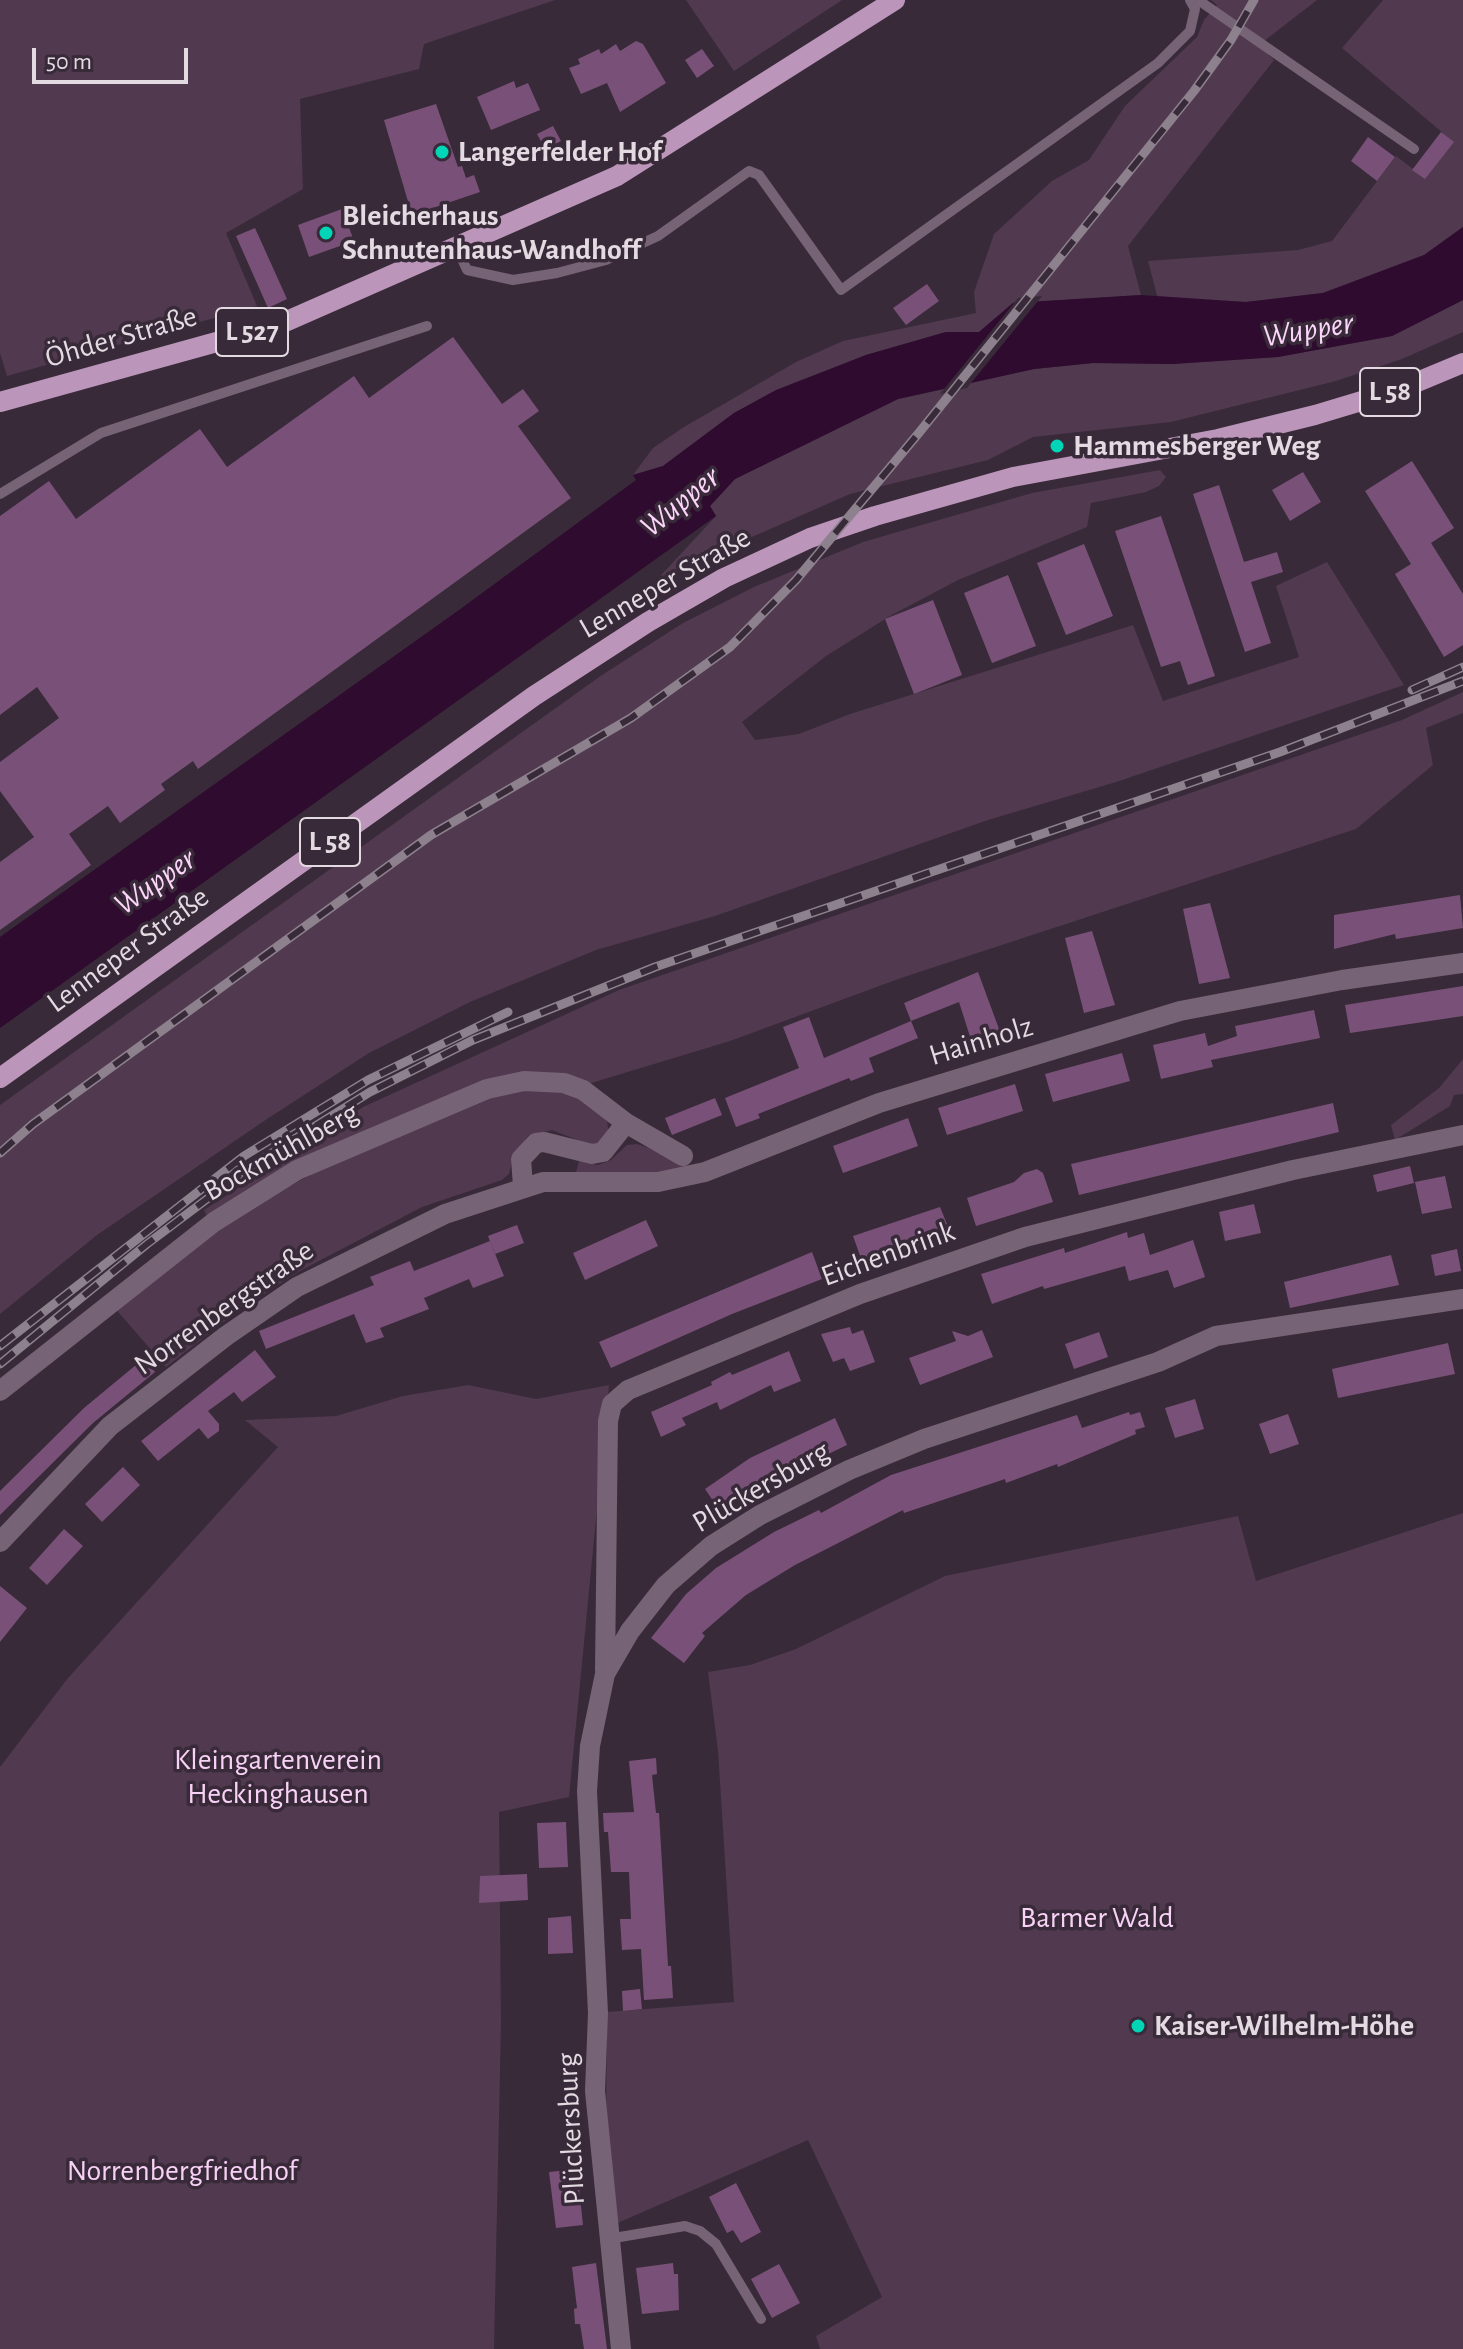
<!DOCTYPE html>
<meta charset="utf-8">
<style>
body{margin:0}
#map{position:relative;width:1463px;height:2349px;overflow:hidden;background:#382a38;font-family:"Alegreya Sans",sans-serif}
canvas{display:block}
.scale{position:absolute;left:32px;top:48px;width:156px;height:36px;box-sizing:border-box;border:4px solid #e3dae2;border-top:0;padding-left:10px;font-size:24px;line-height:28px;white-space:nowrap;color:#e3dae2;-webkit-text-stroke:6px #382a38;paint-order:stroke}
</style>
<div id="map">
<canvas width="1463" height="2349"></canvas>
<div class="scale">50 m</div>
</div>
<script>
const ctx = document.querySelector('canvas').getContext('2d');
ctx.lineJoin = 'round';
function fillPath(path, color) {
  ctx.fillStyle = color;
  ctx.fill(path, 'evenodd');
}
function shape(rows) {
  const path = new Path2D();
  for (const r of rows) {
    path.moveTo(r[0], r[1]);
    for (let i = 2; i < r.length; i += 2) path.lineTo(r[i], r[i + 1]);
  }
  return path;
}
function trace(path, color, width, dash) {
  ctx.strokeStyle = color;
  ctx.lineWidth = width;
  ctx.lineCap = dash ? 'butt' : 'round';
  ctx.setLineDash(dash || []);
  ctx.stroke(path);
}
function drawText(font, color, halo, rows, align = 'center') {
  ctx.font = font + ' "Alegreya Sans",sans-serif';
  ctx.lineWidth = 7;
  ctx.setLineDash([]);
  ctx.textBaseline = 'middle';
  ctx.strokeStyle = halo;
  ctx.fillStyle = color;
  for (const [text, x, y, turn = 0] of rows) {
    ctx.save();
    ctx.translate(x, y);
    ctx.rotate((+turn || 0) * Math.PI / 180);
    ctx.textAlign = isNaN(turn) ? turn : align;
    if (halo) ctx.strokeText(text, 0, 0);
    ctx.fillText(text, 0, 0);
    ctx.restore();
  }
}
fillPath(shape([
 [0,0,555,0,424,44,419,69,300,99,303,189,226,233,257,306,7,376,0,353],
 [686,0,842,0,734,71],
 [1211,0,1317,0,1259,45,1274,60,1128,246,1141,295,1013,303,979,332,946,332,866,355,776,391,734,413,663,466,633,475,653,448,684,427,796,362,843,341,976,313,974,292,994,234,1052,181,1089,160,1125,106,1197,37,1204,20,1217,5],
 [1383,0,1463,0,1463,227,1425,255,1323,293,1246,302,1158,299,1148,261,1298,250,1332,241,1396,156,1413,169,1443,133,1342,48],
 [1463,300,1463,332,1402,359,1336,381,1171,422,1033,437,988,460,850,494,688,565,650,587,716,516,710,506,735,479,898,399,1034,369,1093,363,1173,364,1278,357,1392,336],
 [1160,470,1166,477,1159,486,1146,492,1091,503,1087,527,958,580,890,616,826,656,742,722,755,740,799,734,850,714,1133,625,1163,701,1299,657,1276,586,1327,562,1404,685,1113,783,988,820,715,916,596,950,470,1002,369,1053,267,1119,97,1235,0,1314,0,1105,602,675,683,623,754,587,863,542,1032,493],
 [1463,692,1463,713,1426,728,1433,765,1356,829,901,978,730,1041,588,1084,547,1072,206,1215,204,1210,363,1107,619,990,1402,720],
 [1463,1059,1463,1094,1454,1095,1450,1106,1395,1140,1391,1125,1439,1088],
 [530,1087,560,1089,595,1107,607,1121,609,1134,605,1142,590,1145,552,1130,528,1136,513,1157,509,1174,502,1180,422,1207,298,1272,235,1313,166,1367,113,1306,234,1218,299,1181,366,1146,489,1095],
 [637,1144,681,1159,690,1168,665,1173,576,1172,579,1161,598,1165,611,1160,627,1145],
 [468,1385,536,1399,609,1385,569,1797,499,1812,501,2023,494,2349,0,2349,0,1767,68,1678,278,1447,245,1420,336,1416,403,1396],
 [1463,1513,1463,2349,820,2349,816,2336,882,2297,808,2140,613,2225,606,2118,607,2012,734,2002,718,1751,708,1672,750,1665,796,1649,945,1576,1238,1516,1256,1581]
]), '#513950');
fillPath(shape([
 [1463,227,1463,300,1392,336,1278,357,1173,364,1093,363,1034,369,898,399,735,479,710,506,716,516,0,1028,0,937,459,610,636,480,633,475,663,466,734,413,776,390,866,355,946,332,979,332,1013,303,1141,295,1246,302,1323,293,1424,255]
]), '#2f0b2f');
fillPath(shape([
 [1042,296,967,388,940,394,1018,298]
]), '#382a38');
fillPath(shape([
 [636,41,643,44,666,83,620,112,607,83,581,94,569,68,580,64,578,59,599,49,601,54,616,44,620,51],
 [702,49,714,66,697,78,685,60],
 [514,81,516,88,528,83,540,110,491,130,477,97],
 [436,104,458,167,462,166,466,178,474,175,480,192,412,215,384,120],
 [553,126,561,141,545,149,537,134],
 [1441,132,1454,142,1425,179,1412,170],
 [1368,137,1395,157,1377,181,1351,161],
 [342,209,354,241,309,257,298,225],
 [255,228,287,299,268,308,236,236],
 [927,284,939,301,906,325,893,308],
 [453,337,502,404,523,389,539,411,518,426,571,498,198,769,193,761,161,784,165,790,120,823,108,806,69,834,91,865,0,930,0,862,34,837,0,791,0,762,59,718,37,687,0,715,0,516,49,481,76,519,200,429,227,467,354,376,369,398],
 [1412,461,1454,528,1431,543,1463,594,1463,645,1444,657,1395,574,1411,564,1365,491],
 [1303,472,1321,502,1290,521,1272,490],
 [1219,485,1244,562,1277,552,1283,572,1251,582,1271,643,1245,652,1193,494],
 [1161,516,1215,676,1188,685,1180,661,1161,667,1115,531],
 [1084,544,1113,616,1066,635,1037,563],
 [1008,575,1036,646,992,663,964,593],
 [933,600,962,675,914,694,885,619],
 [1460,895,1463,928,1396,939,1395,934,1334,949,1334,915],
 [1210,903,1230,978,1199,984,1183,909],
 [1092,931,1115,1005,1084,1013,1065,938],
 [978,972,1002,1037,973,1046,959,1002,911,1021,904,1003],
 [1463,986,1463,1016,1350,1033,1345,1005],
 [1314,1010,1320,1038,1211,1060,1213,1067,1161,1079,1153,1045,1205,1033,1208,1046,1237,1036,1235,1026],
 [809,1017,824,1058,911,1021,918,1038,869,1058,874,1072,851,1081,849,1078,758,1114,760,1118,736,1127,725,1098,799,1068,783,1027],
 [1122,1053,1130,1081,1053,1102,1045,1074],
 [1015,1084,1023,1111,947,1135,938,1108],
 [715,1098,722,1115,672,1135,665,1118],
 [1333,1103,1339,1132,1079,1195,1071,1164],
 [908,1118,918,1146,843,1173,833,1146],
 [1410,1166,1414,1183,1377,1192,1373,1175],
 [1037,1169,1043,1173,1053,1202,976,1226,967,1198,1014,1182,1024,1173],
 [1445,1176,1452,1208,1422,1214,1415,1182],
 [1254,1204,1261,1233,1225,1241,1219,1212],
 [940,1207,951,1234,863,1264,853,1236],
 [646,1220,658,1246,585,1280,573,1253],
 [517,1225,524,1243,495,1254,488,1236],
 [1127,1232,1128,1238,1144,1233,1150,1255,1193,1240,1205,1277,1174,1288,1168,1270,1129,1281,1125,1266,1044,1289,1043,1286,992,1304,981,1274,1064,1248,1065,1253],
 [490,1241,504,1276,473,1288,469,1279,424,1298,429,1309,380,1328,384,1337,366,1343,354,1314,266,1349,259,1331,374,1285,370,1277,410,1261,414,1271],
 [1457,1249,1461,1271,1435,1276,1431,1255],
 [812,1252,822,1279,732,1314,611,1368,599,1342],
 [1391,1255,1399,1285,1290,1308,1284,1282],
 [850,1327,852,1334,863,1330,875,1362,850,1371,844,1358,833,1362,821,1334],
 [982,1330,993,1357,920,1385,909,1358,956,1341,952,1331,968,1336],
 [1099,1332,1108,1357,1074,1369,1065,1344],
 [1448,1343,1455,1374,1338,1398,1332,1369],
 [154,1350,163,1360,153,1369,155,1372,93,1423,0,1515,0,1491,4,1487,84,1408],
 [255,1350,276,1377,242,1402,234,1392,208,1411,219,1424,219,1431,208,1439,199,1428,158,1461,141,1441],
 [789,1351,801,1381,774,1392,771,1385,720,1410,717,1402,682,1418,686,1425,661,1437,651,1412,712,1385,711,1382,730,1372,732,1375],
 [1195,1399,1204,1429,1175,1438,1165,1408],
 [1129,1412,1130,1415,1140,1412,1145,1427,1135,1430,1136,1434,1058,1467,1057,1464,1006,1483,1005,1479,904,1513,903,1510,795,1565,746,1595,702,1633,705,1636,684,1663,651,1638,686,1594,716,1568,774,1532,819,1510,821,1513,891,1475,1077,1415,1082,1428],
 [1288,1414,1299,1444,1270,1454,1259,1424],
 [835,1418,847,1445,764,1485,762,1482,720,1511,705,1489,750,1458],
 [123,1467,140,1485,102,1522,85,1504],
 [64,1529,83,1546,47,1585,29,1568],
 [0,1586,27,1608,0,1642],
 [656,1758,657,1774,652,1775,656,1813,659,1813,668,1966,671,1966,673,1998,644,2000,641,1949,622,1950,620,1919,631,1919,629,1872,611,1872,608,1832,604,1832,603,1813,634,1812,629,1761],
 [566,1822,568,1867,539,1868,537,1823],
 [527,1874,528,1900,479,1903,480,1876],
 [571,1916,573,1953,548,1954,548,1918],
 [640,1989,642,2009,623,2011,622,1991],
 [577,2169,583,2225,556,2228,549,2172],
 [736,2183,761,2232,741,2243,733,2230,727,2233,709,2197],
 [596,2263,607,2349,584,2349,580,2324,575,2324,574,2309,577,2308,572,2267],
 [673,2263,674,2274,678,2274,679,2310,642,2314,636,2268],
 [779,2264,800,2303,772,2318,751,2279]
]), '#795178');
trace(shape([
 [1198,0,1414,149],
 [456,246,467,270,513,280,557,273,606,260,658,236,749,171,759,175,841,290,1158,63,1190,31,1195,9,1190,0],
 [0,494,101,433,427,326],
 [608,2239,685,2226,700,2231,716,2244,761,2319]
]), '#766375', 10);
trace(shape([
 [523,1186,521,1159,536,1143,544,1142,592,1154,603,1152,626,1123],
 [0,1391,214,1222,297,1170,487,1089,524,1081,564,1083,583,1090,626,1123,683,1156],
 [0,1542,110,1426,226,1336,297,1287,445,1214,543,1182,658,1182,705,1172,879,1103,1180,1011,1342,980,1463,963],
 [605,1670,608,1421,612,1404,628,1390,860,1294,1025,1237,1293,1170,1463,1135],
 [621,2349,595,2091,598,2013,587,1791,590,1746,605,1674,630,1631,666,1585,711,1546,760,1515,849,1470,924,1439,1158,1362,1216,1336,1463,1299]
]), '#766375', 20);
trace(shape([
 [0,402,278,325,617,176,895,0],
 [0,1078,534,696,648,622,724,578,810,538,875,516,1013,477,1218,439,1315,415,1398,390,1463,363]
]), '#bb96ba', 20);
const rail = shape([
 [1412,690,1463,667],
 [0,1153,33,1124,431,835,631,718,730,647,796,580,918,434,1194,91,1231,40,1254,0],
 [0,1346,244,1156,368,1080,508,1012],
 [0,1364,147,1244,251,1166,370,1092,473,1040,655,967,1280,752,1463,681]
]);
trace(rail, '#8c818c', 9);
trace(rail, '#382a38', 6, [18]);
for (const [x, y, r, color] of [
 [442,152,8,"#01d5b7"],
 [326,233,8,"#01d5b7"],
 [1057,446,8,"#01d5b7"],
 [1138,2026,8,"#01d5b7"]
]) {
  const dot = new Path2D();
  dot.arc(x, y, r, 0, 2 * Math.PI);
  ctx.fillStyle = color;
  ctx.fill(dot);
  trace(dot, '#382a38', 3);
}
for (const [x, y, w] of [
 [252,332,72],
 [1390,392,60],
 [330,842,60]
]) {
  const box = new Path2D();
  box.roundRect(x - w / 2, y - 24, w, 48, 6);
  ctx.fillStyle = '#382a38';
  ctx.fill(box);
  trace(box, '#e3dae2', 2);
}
drawText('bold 28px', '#e3dae2', null, [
 ["L 527",252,332],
 ["L 58",1390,392],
 ["L 58",330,842]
]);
drawText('bold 30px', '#e3dae2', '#382a38', [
 ["Langerfelder Hof",458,152],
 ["Bleicherhaus",342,216],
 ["Schnutenhaus-Wandhoff",342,250],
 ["Hammesberger Weg",1073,446],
 ["Kaiser-Wilhelm-Höhe",1154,2026]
], 'left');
drawText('30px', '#e3dae2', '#382a38', [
 ["Öhder Straße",121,337,-16],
 ["Lenneper Straße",665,583,-30],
 ["Lenneper Straße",128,950,-36],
 ["Hainholz",981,1041,-17],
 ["Bockmühlberg",281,1152,-29],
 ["Eichenbrink",888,1254,-20],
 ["Norrenbergstraße",224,1308,-35],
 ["Plückersburg",761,1487,-30],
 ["Plückersburg",571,2129,-93]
]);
drawText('30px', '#f8d1f6', '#382a38', [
 ["Kleingartenverein",278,1760],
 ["Heckinghausen",278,1794],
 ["Barmer Wald",1097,1918],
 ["Norrenbergfriedhof",182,2171]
]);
drawText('italic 32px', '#fcd5fb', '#382a38', [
 ["Wupper",1308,330,-9],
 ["Wupper",680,502,-39],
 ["Wupper",155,882,-35]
]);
</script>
